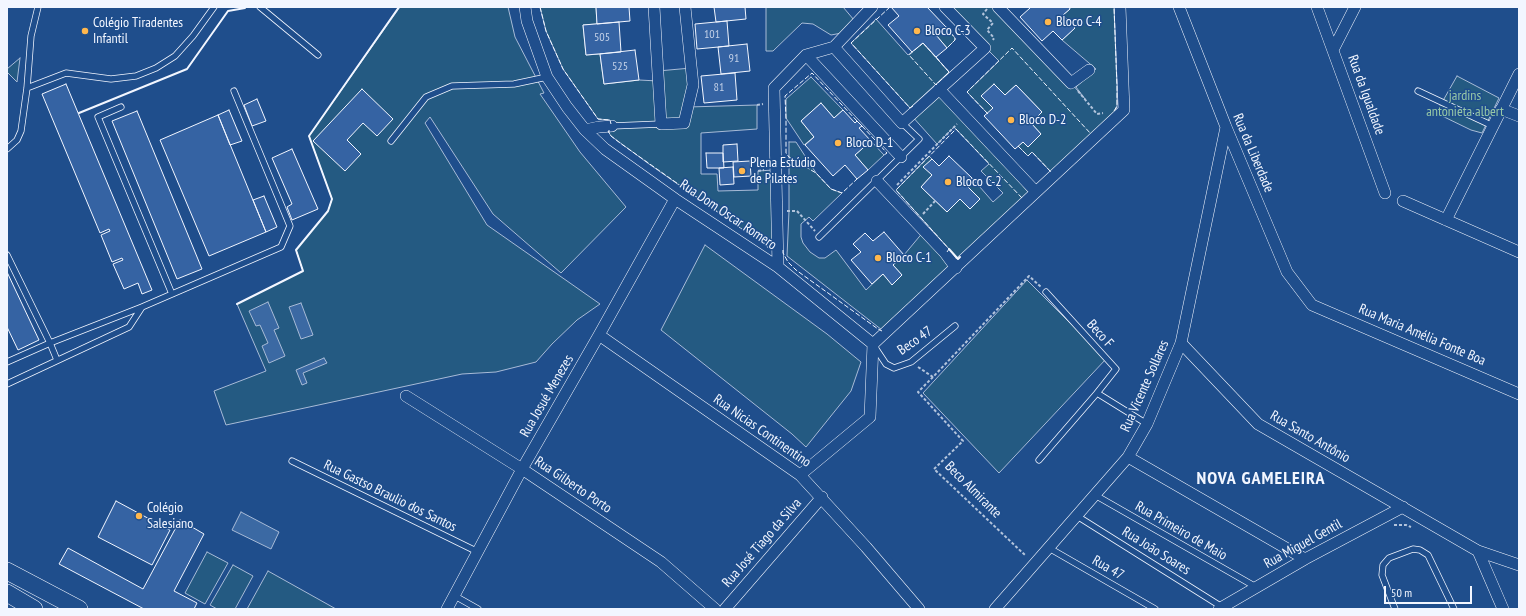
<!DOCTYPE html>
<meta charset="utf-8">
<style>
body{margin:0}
#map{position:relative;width:1526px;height:616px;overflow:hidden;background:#1f4e8c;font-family:"PT Sans Narrow",sans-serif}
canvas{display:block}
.frame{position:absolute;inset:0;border:8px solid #f2f6ff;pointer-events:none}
.scale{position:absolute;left:1384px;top:586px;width:88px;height:18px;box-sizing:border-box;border:2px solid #f2f6ff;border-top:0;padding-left:5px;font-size:12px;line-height:14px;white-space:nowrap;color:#f2f6ff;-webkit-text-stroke:3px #1f4e8c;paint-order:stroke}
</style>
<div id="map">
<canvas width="1526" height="616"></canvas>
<div class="frame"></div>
<div class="scale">50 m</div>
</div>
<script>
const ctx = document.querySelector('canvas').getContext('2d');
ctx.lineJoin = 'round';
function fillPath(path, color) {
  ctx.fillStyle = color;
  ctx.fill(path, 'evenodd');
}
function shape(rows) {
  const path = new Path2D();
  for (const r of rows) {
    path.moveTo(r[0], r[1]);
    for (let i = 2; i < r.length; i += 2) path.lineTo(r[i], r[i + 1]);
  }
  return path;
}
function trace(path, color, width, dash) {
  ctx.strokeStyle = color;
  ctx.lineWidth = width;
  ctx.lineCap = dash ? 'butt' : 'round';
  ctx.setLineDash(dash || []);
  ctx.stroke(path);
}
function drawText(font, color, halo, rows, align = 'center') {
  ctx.font = font + ' "PT Sans Narrow",sans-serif';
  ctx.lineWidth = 3;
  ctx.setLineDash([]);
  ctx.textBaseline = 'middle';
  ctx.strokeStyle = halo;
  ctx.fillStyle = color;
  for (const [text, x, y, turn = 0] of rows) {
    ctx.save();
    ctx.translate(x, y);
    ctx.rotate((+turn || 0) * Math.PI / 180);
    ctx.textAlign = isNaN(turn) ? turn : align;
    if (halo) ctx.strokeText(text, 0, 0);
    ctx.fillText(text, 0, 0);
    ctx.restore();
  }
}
const green = shape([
 [400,7,508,7,515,37,544,93,540,94,580,152,626,207,561,273,493,214,430,117,425,123,487,225,600,304,577,320,552,344,536,362,496,372,462,374,226,425,214,391,266,371,237,304,303,271,296,250,328,211,332,199,309,136,400,7],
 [540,7,596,7,597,24,583,25,586,55,600,54,604,84,639,80,658,81,658,71,691,68,688,107,757,105,757,129,701,133,701,174,717,174,718,191,758,190,758,171,773,170,773,248,769,248,649,164,611,136,608,131,614,131,610,120,598,119,563,69,546,31,540,7],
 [766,7,843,7,854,20,847,32,831,35,813,24,802,23,773,51,766,51,766,7],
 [945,7,998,7,1071,83,1085,99,1076,87,1096,69,1062,40,1075,28,1063,15,1070,9,1069,7,1114,7,1117,87,1117,106,1115,111,1051,172,1032,152,1028,156,1018,146,1023,142,1028,147,1041,134,1031,123,1042,112,1016,85,1005,95,994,84,982,96,993,108,988,114,967,92,999,61,945,7],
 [876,19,908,55,923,43,949,72,910,108,851,43,876,19],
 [946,27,955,38,955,40,947,48,936,35,946,27],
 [20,58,17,82,7,72,7,69,20,58],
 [1457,76,1499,98,1482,133,1471,130,1436,113,1457,76],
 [811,77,843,110,834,118,821,103,801,121,814,137,804,145,786,118,786,99,811,77],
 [939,89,1029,193,958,259,896,190,929,156,932,159,924,167,932,175,921,187,947,212,960,199,970,209,980,199,966,185,972,178,993,202,1003,193,981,171,989,164,954,127,937,144,911,115,939,89],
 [871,141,884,155,868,170,855,155,871,141],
 [789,142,796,142,816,173,831,189,842,193,813,221,809,217,801,224,801,237,803,243,810,252,819,258,825,258,836,250,866,290,883,274,892,284,902,275,893,265,904,255,924,231,951,265,882,330,787,256,789,211,789,142],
 [705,245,827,334,861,362,851,391,806,447,792,434,661,330,705,245],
 [1027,280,1106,359,999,473,923,393,1027,280],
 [207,552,228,563,205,604,185,593,207,552],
 [233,565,253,576,235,609,217,609,210,605,233,565],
 [268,571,336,609,247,609,268,571]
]);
fillPath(green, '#245a82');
trace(green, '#a8bbd7', 1);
const water = shape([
 [268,302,279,328,274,330,285,356,269,363,262,346,268,343,260,325,256,326,249,311,268,302],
 [301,303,313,335,301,339,289,307,301,303],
 [324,358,327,363,303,373,307,383,302,385,296,370,324,358],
 [241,512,279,532,271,549,232,530,241,512]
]);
fillPath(water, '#3b69a3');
trace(water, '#a8bbd7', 1);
const building = shape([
 [596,7,629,7,630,21,597,24,596,7],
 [714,7,745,7,746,19,716,22,714,7],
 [891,7,927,7,946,27,936,35,947,48,936,57,923,43,912,52,888,25,899,16,891,7],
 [1029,7,1069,7,1070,9,1063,15,1075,28,1062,40,1053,31,1042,41,1020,17,1030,8,1029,7],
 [727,21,729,46,697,49,695,24,727,21],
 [619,22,621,52,586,55,583,25,619,22],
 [747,44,750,71,721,74,718,47,747,44],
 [635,50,639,80,604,84,600,54,635,50],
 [735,73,737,100,704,103,701,76,735,73],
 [66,84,152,290,142,294,138,283,124,289,113,264,123,260,122,258,112,262,101,235,110,231,109,229,100,233,42,94,66,84],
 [994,84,1005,95,1016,85,1042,112,1031,123,1041,134,1028,147,1023,142,1015,149,984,116,993,108,981,96,994,84],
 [362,89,393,119,377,136,363,123,347,140,361,154,345,171,313,141,362,89],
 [257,99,266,121,252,126,244,105,257,99],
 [821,103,834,118,843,110,855,123,857,121,862,126,859,128,871,141,855,155,868,170,857,179,845,165,833,176,805,145,814,137,801,121,821,103],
 [229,110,242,141,230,145,218,115,229,110],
 [137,111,202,269,177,279,112,121,137,111],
 [218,115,266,232,209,256,160,140,218,115],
 [737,144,738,161,723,162,723,145,737,144],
 [292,149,318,209,292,220,287,207,292,204,272,158,292,149],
 [706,153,723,153,724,168,707,168,706,153],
 [949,156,972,178,966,185,980,199,970,209,960,199,947,212,921,187,932,175,923,167,932,159,939,166,949,156],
 [750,161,751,176,734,177,733,162,750,161],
 [733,167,734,184,720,185,719,168,733,167],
 [264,196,277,227,266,232,253,200,264,196],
 [884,232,904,255,893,265,902,275,892,285,883,274,872,284,851,260,861,252,853,244,865,233,873,241,884,232],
 [7,272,39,340,18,350,7,327,7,272],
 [116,501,170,530,152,565,98,537,116,501],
 [180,520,204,534,174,591,197,603,194,609,144,609,59,564,68,548,143,589,180,520]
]);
fillPath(building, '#3563a3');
trace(building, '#f2f6ff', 1);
const lane = shape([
 [260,7,318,55],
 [27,88,66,73,111,79,136,76,156,68,175,56,193,36,214,7],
 [1418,91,1493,126],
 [121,107,98,117,172,294],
 [612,126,661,124],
 [391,141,426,97,452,86,514,84,547,77],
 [7,149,17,140,21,131,27,88,31,36,38,7],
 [819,237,919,139,902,123],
 [7,255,50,343,57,360],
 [1046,292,1116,369,1097,393,1147,424],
 [142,307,281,247,290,226,234,91],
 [874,346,886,364,894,368,911,362,955,326],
 [7,362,50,343,142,307,129,327,7,384],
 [1039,460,1097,393],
 [292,461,478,552],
 [1095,495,1256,587],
 [1077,516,1222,607],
 [1049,548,1155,609],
 [455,596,478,609],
 [1395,609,1382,575,1383,565,1389,558,1413,549,1420,550,1428,555,1454,609]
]);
const street = shape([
 [525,7,527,21,547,77,567,107,585,130,605,149,675,199,778,267,873,344],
 [654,7,661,124,684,123,693,85,685,7],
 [998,7,1071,83,1089,70],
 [1179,7,1226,127,1287,272,1312,305,1519,394],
 [1317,7,1385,193],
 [834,47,872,7],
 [1333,50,1355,7],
 [806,55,901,157],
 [939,89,1036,192],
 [1501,109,1519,116],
 [585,130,599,127,612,126],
 [877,181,945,253,956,268],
 [1403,201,1519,252],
 [1446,220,1519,74],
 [778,267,774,88,806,55,834,47,902,123,985,48,945,7],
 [599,335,800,475,866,547,919,609],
 [1181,343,1258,424,1478,551,1519,565],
 [873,344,1124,110,1120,7],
 [406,396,522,469,661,562,715,609],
 [1128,457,1305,559],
 [800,475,870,417,873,344],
 [1478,551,1503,609],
 [447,609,522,469,599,335,675,199],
 [725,609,822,497],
 [995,609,1128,457,1147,424,1181,343,1226,127],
 [1219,609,1305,559,1403,507]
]);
const primary = shape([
 [7,571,79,609],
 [7,593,34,609]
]);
trace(lane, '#f2f6ff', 7);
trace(street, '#f2f6ff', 12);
trace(primary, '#f2f6ff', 18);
trace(shape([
 [987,9,983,14,993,23,987,30,994,38,993,40],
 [1078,91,1097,114,1103,113],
 [757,105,763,104],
 [758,171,764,170],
 [897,185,957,124],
 [787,211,797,211,815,231],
 [923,214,935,201],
 [918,367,933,377,1029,276,1041,287],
 [933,377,918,392,963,441,934,469,1026,556],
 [1394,525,1406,525,1411,527]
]), '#b3c4dc', 2, [3, 2]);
trace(lane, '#1f4e8c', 5.5);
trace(street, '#1f4e8c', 11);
trace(primary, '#1f4e8c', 17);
trace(shape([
 [540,7,546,31,563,69,598,119,610,120,611,124],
 [890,7,851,43,910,108,913,106],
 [946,27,955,38,955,40,947,48],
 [923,43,949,72,936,85,909,55,923,43],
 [936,57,949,72,943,78],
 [1114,111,1117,106,1117,87,1114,7],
 [988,114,967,92,1012,48,1091,134],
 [857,121,812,73,785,96,786,118,786,153,789,157,816,173,831,189,842,193,857,179],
 [862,126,887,153,884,155],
 [610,131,608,131,611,136,620,143,769,248,773,248,773,245],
 [1018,146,1028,156,1032,152,1051,172],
 [783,250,783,253,788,262,796,270,878,329,882,331],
 [947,252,949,249,896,190,956,129,1023,199]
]), '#f2f6ff', 1, [5, 2]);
trace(shape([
 [79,113,187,69,228,11,245,8],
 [949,249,958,259,960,257],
 [237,304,303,271,296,250,328,211,332,199,309,136,399,7]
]), '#f2f6ff', 2);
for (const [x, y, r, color] of [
 [1048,22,4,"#ffb74d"],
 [85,31,4,"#ffb74d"],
 [917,31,4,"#ffb74d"],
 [1011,120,4,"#ffb74d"],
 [838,143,4,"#ffb74d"],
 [742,171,4,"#ffb74d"],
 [948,182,4,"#ffb74d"],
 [878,258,4,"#ffb74d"],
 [139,516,4,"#ffb74d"]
]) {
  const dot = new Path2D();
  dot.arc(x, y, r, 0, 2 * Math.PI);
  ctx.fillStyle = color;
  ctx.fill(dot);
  trace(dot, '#1f4e8c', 1.5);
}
drawText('12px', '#c3d1e8', null, [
 ["101",712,35],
 ["505",602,38],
 ["91",734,59],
 ["525",620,67],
 ["81",719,88]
]);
drawText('14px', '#f2f6ff', '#1f4e8c', [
 ["Bloco C-4",1056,22],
 ["Colégio Tiradentes",93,23],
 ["Infantil",93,39],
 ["Bloco C-3",925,31],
 ["Bloco D-2",1019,120],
 ["Bloco D-1",846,143],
 ["Plena Estúdio",750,163],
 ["de Pilates",750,179],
 ["Bloco C-2",956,182],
 ["Bloco C-1",886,258],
 ["Colégio",147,508],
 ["Salesiano",147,524]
], 'left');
drawText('14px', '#f2f6ff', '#1f4e8c', [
 ["Rua da Igualdade",1366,95,70],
 ["Rua da Liberdade",1253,153,67],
 ["Rua Dom Oscar Romero",728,215,34],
 ["Beco F",1100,334,48],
 ["Rua Maria Amélia Fonte Boa",1422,335,23],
 ["Beco 47",915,341,-35],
 ["Rua Vicente Sollares",1145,386,-66],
 ["Rua Josué Menezes",547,396,-60],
 ["Rua Nicias Continentino",762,431,35],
 ["Rua Santo Antônio",1310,437,30],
 ["Rua Gilberto Porto",573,485,34],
 ["Beco Almirante",973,490,45],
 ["Rua Gastso Braulio dos Santos",390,496,26],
 ["Rua Primeiro de Maio",1181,531,30],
 ["Rua José Tiago da Silva",762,543,-49],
 ["Rua Miguel Gentil",1303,544,-29],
 ["Rua João Soares",1156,551,32],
 ["Rua 47",1108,568,30]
]);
drawText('14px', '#97c8a6', '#1f4e8c', [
 ["jardins",1465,96],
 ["antonieta albert",1465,112]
]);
ctx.letterSpacing = '1px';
drawText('bold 18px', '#f2f6ff', '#1f4e8c', [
 ["NOVA GAMELEIRA",1261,479]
]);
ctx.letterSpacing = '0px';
</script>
